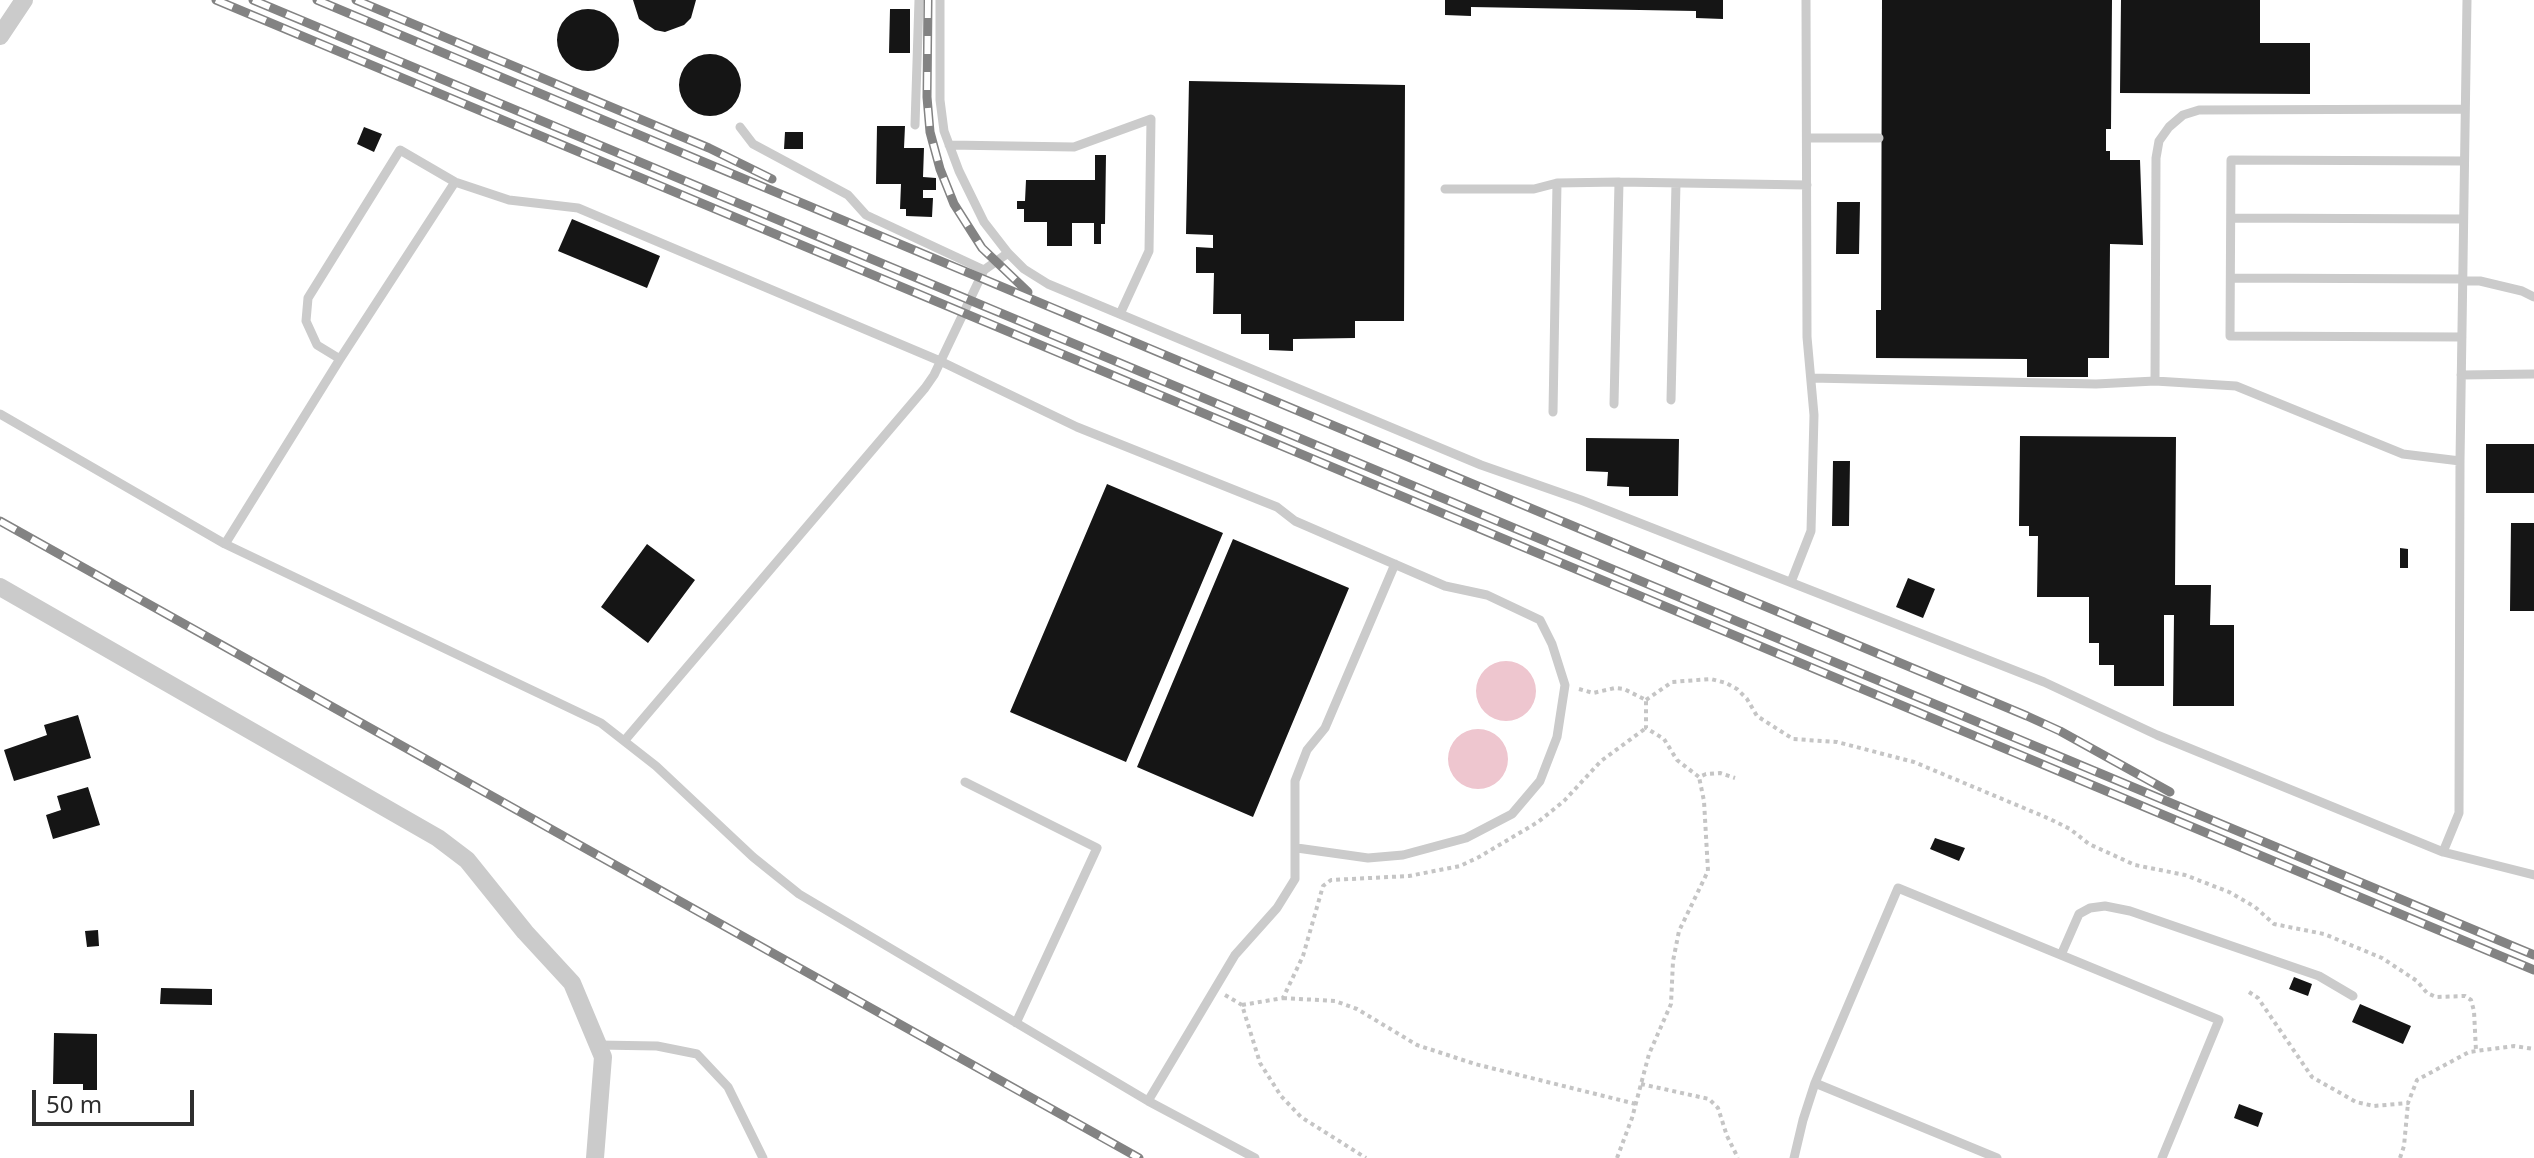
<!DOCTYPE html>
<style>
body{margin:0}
#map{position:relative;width:2534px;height:1158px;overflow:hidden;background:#fff;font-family:"Noto Sans",sans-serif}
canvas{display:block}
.scale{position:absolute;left:32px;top:1090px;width:162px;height:36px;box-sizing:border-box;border:4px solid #2e2e2e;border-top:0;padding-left:10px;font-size:24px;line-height:28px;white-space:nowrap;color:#2e2e2e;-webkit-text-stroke:6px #fff;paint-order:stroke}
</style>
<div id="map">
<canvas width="2534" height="1158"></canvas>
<div class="scale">50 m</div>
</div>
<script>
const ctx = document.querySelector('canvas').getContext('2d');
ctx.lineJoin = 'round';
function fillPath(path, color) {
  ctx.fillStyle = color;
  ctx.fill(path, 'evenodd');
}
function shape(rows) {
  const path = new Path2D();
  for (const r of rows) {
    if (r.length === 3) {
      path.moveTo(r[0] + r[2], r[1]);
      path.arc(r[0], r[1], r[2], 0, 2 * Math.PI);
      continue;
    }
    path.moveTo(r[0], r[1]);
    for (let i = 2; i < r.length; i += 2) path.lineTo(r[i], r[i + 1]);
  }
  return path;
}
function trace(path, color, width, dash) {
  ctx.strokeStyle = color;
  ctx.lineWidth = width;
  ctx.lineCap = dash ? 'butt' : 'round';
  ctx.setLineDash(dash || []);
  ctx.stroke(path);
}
fillPath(shape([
 [1506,691,30],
 [1478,759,30]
]), '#eec6cf');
fillPath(shape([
 [633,0,696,0,691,18,684,25,665,32,655,30,639,19],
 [1445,0,1723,0,1723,19,1696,18,1696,11,1471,7,1471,16,1445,15],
 [1882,0,2112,0,2111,129,2106,129,2106,151,2110,151,2110,160,2140,160,2143,245,2110,244,2109,358,2088,358,2088,377,2027,377,2027,359,1876,358,1876,310,1881,310],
 [2121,0,2260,0,2260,43,2310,43,2310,94,2120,93],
 [588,40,31],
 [890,9,910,9,910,53,889,53],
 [710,85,31],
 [1189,81,1405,85,1404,321,1355,321,1355,338,1293,339,1293,351,1269,350,1269,334,1241,334,1241,314,1213,314,1214,273,1196,273,1196,247,1213,248,1213,235,1186,234],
 [877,126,905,126,904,148,924,148,923,177,936,178,936,190,923,190,923,198,933,198,932,217,906,216,906,209,900,209,901,184,876,184],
 [364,127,382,134,374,152,357,144],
 [785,132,803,132,803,149,784,149],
 [1095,155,1106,155,1105,224,1101,224,1101,244,1094,244,1094,223,1072,223,1072,246,1047,246,1047,222,1024,222,1024,209,1017,209,1017,201,1025,201,1026,180,1095,180],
 [1837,202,1860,202,1859,254,1836,254],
 [572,219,660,256,647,288,558,251],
 [2020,436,2176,437,2175,585,2211,585,2210,625,2234,625,2234,706,2173,706,2174,615,2164,615,2164,686,2114,686,2114,665,2099,665,2099,643,2089,643,2089,597,2037,597,2038,536,2029,536,2029,526,2019,526],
 [1586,438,1679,439,1678,496,1629,496,1629,487,1607,486,1608,472,1586,471],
 [2486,444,2534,444,2534,493,2486,493],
 [1833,461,1850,461,1849,526,1832,526],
 [1107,484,1223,533,1126,762,1010,712],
 [2511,523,2534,523,2534,611,2510,611],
 [1233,539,1349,588,1253,817,1137,767],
 [647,544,695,580,648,643,601,607],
 [2400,548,2408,549,2408,568,2400,568],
 [1908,578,1935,589,1923,618,1896,607],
 [78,715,91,758,14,781,4,750,47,735,44,725],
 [88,787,100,825,53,839,46,815,61,810,57,796],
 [1935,838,1965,848,1959,861,1930,849],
 [98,930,99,946,87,947,85,931],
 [2294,977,2312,984,2308,996,2289,989],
 [161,988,212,989,212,1005,160,1004],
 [2360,1004,2411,1026,2403,1044,2352,1022],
 [54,1033,97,1034,97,1090,83,1090,83,1084,53,1084],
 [2239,1104,2263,1113,2258,1127,2234,1118]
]), '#151515');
trace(shape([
 [1579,689,1593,693,1615,688,1624,689,1646,700,1646,728,1664,739,1677,760,1699,777,1706,774,1720,773,1735,778],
 [1646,700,1672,682,1711,679,1726,683,1737,689,1747,699,1757,716,1793,739,1837,742,1914,762,2050,819,2070,829,2089,844,2135,865,2185,875,2229,892,2255,907,2274,924,2324,934,2382,958,2417,981,2427,993,2436,997,2465,996,2471,1000,2474,1011,2476,1051],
 [2249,992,2258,998,2312,1077,2356,1102,2374,1106,2408,1103,2417,1080,2469,1052,2514,1046,2534,1049],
 [1225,995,1242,1005,1260,1063,1281,1096,1301,1117,1366,1158],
 [1283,998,1335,1001,1357,1009,1417,1045,1475,1064,1636,1104],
 [1242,1005,1283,998,1303,956,1323,886,1331,880,1409,876,1460,866,1479,857,1538,822,1564,801,1601,761,1646,728],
 [1641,1084,1709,1099,1718,1108,1727,1136,1738,1158],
 [1617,1158,1632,1118,1649,1054,1671,1004,1673,961,1679,931,1708,871,1704,801,1699,777],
 [2400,1158,2404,1146,2408,1103]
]), '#c5c5c5', 4, [4, 4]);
trace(shape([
 [940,0,940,100,944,131,959,171,984,222,1008,253,1024,269,1048,284,1481,465,1581,500,2044,682,2157,735,2443,852,2534,875],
 [915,125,919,0],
 [740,127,753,144,848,195,866,215,984,270,1008,253],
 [1807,138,1879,138],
 [949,145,1074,147,1151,119,1149,251,1120,314],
 [1445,189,1534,189,1557,183,1619,182,1807,185],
 [2231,218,2463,219],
 [2231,278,2462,279],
 [2462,281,2480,281,2522,291,2534,297],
 [2462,337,2230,336,2231,160,2464,161],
 [340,359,317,345,306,321,308,298,400,150,455,182,509,200,578,208,940,361,1077,427,1277,507,1295,521,1445,586,1487,595,1540,620,1552,644,1565,685,1557,737,1540,781,1512,814,1466,838,1403,855,1368,858,1297,848],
 [2461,375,2534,374],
 [1811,378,2096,384,2155,381,2236,386,2403,454,2460,461,2467,0],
 [2155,381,2156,158,2159,141,2169,127,2183,115,2199,110,2464,109],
 [1671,400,1676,183],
 [1614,404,1619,182],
 [1553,412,1557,183],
 [0,414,225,544,601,723,656,766,753,857,799,894,1148,1101,1255,1158],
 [225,544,340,359,455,182],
 [1791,582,1811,531,1814,415,1807,337,1806,0],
 [625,740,925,388,934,375,984,270],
 [965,782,1097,848,1016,1023],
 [2443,852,2459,813,2460,461],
 [2061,955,2079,914,2090,908,2105,906,2130,911,2319,976,2353,996],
 [598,1045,657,1046,697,1054,728,1087,763,1158],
 [1815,1083,1997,1158],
 [1148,1101,1235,955,1277,908,1295,879,1295,781,1307,750,1325,728,1395,564],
 [1794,1158,1803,1120,1815,1083,1898,888,2219,1020,2162,1158]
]), '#cbcbcb', 9);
trace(shape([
 [0,36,24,0],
 [0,587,438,838,467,860,525,932,572,983,603,1057,595,1158]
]), '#cbcbcb', 18);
const rail = shape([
 [216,0,2534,970],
 [253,0,2534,955],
 [317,0,2027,716,2060,731,2170,792],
 [356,0,709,148,772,179],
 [928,0,927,97,930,132,940,169,954,204,982,248,1028,292],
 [0,521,1139,1158]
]);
trace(rail, '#838383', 9);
trace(rail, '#fff', 6, [18]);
</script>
